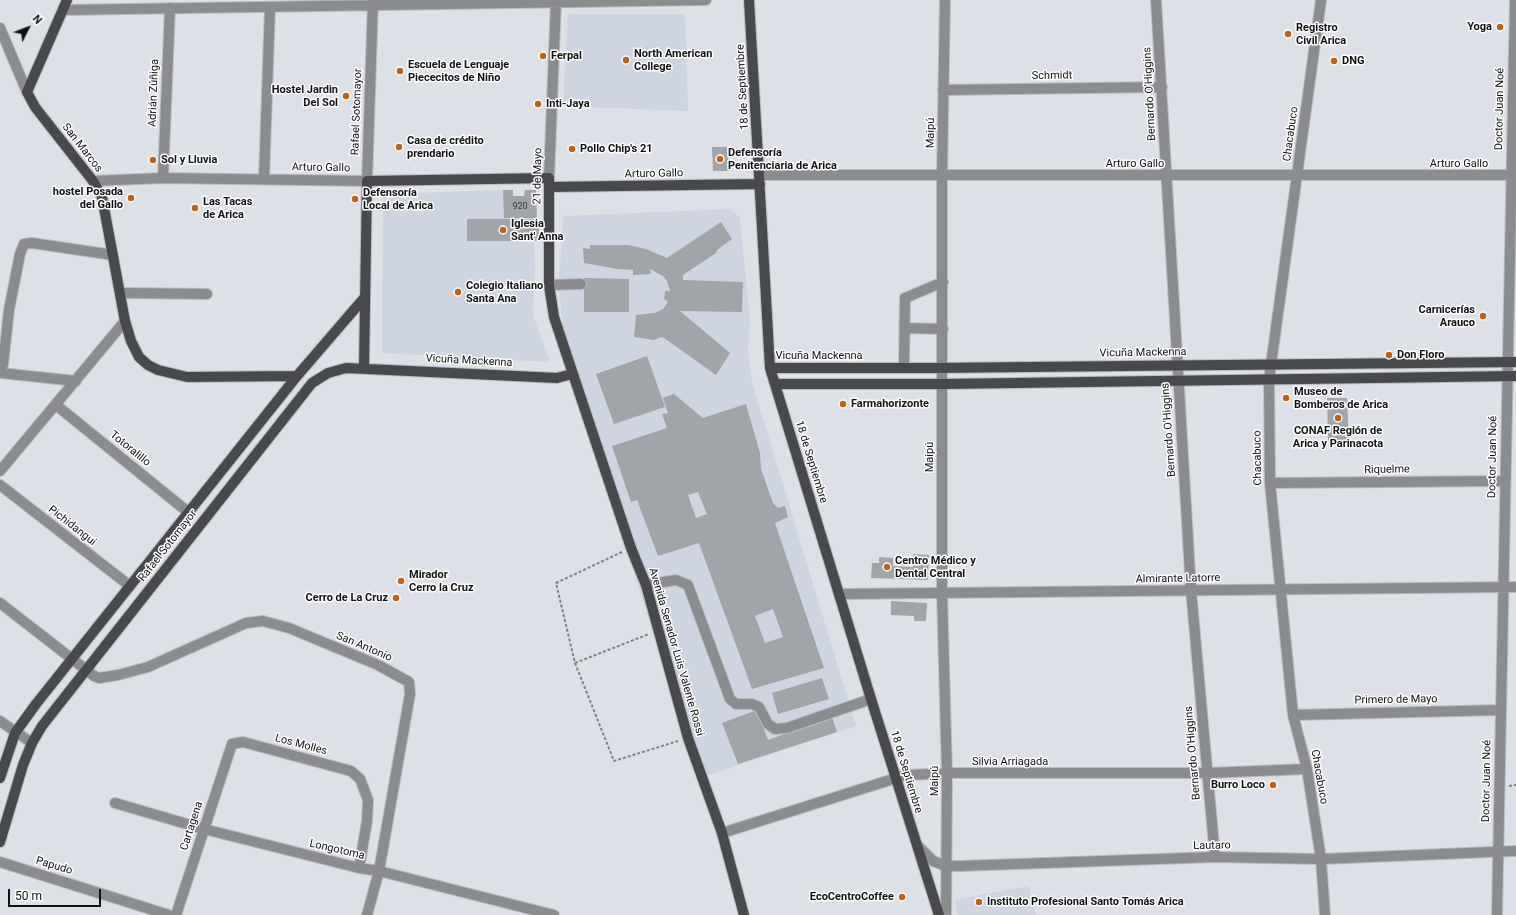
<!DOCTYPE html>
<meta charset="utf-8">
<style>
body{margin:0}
#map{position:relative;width:1516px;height:915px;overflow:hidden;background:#dde0e6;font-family:Roboto,sans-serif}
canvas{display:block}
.north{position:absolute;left:8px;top:8px;width:40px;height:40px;-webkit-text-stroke:3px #fff;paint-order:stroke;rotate:48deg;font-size:11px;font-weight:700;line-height:16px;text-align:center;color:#101113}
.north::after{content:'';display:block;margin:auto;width:14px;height:18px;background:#101113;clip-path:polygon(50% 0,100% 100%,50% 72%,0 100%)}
.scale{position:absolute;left:8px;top:889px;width:93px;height:18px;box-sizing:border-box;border:2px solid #101113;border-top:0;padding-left:5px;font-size:12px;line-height:14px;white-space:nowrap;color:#101113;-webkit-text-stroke:3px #fff;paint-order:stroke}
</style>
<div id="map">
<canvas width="1516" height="915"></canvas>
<div class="north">N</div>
<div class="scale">50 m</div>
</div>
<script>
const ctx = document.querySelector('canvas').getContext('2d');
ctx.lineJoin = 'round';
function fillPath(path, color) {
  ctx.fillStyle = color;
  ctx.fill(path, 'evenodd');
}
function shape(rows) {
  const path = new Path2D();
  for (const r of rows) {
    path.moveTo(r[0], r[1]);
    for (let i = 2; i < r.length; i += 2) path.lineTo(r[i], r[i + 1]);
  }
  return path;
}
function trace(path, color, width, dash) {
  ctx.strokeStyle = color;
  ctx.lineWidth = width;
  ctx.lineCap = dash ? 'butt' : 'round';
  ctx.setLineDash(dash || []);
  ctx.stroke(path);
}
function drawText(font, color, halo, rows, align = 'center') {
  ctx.font = font + ' Roboto,sans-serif';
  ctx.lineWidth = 3;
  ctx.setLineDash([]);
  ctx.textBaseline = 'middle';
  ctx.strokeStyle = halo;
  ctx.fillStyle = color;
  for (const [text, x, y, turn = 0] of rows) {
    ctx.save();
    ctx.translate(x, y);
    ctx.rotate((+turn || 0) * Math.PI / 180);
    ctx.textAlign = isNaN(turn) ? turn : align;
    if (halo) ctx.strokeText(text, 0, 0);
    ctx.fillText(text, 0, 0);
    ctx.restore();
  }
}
fillPath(shape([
 [568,14,685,14,688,111,563,106],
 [503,190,533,218,535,268,533,315,550,362,382,353,383,198,387,194],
 [731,209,740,218,750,321,748,351,752,382,856,726,700,778,592,442,564,343,559,284,563,216],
 [1029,886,1036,915,958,915,955,900]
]), '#ced4e0');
fillPath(shape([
 [712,147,727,147,730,171,713,171],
 [503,190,513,190,513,196,524,196,525,190,536,190,537,218,504,218],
 [467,219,539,219,539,241,467,241],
 [721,222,732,239,717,250,716,253,683,275,683,280,743,282,742,312,680,311,730,353,716,375,664,338,661,337,654,340,634,337,636,315,655,313,663,309,668,302,664,299,665,291,670,291,667,281,663,276,650,269,651,274,633,275,633,270,617,269,584,263,583,248,590,249,590,245,628,245,646,249,667,258],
 [584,278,629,279,629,312,584,312],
 [647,356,665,407,614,424,596,374],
 [674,394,703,418,746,404,760,453,761,469,773,503,778,508,785,506,788,517,775,523,824,668,752,689,699,543,658,556,637,500,631,502,612,446,667,428,662,414,668,413,663,398],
 [698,492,707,514,696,518,688,495],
 [773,609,783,637,765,643,755,616],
 [1327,398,1347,398,1349,441,1328,442],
 [913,554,929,555,928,580,871,578,872,563,879,563,879,557,893,558,893,566,913,567],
 [891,601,927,603,926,621,914,621,914,616,891,615],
 [822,678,829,699,778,714,772,693],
 [757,710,768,740,832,717,837,732,738,764,722,723]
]), '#a1a4a9');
const minor = shape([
 [945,0,942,176,942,593,947,774,946,915],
 [1156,0,1191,590,1215,857],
 [1321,0,1269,379,1270,483,1293,715,1307,769,1321,859,1325,915],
 [64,10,706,0],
 [0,28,27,92],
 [943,90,1162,87],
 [760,175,1511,175],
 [163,178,170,8],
 [549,178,556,0],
 [264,179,270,7],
 [93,181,163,178,367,181,373,0],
 [549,285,581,284],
 [121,293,207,294],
 [905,328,943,329],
 [3,365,9,310,20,254,24,244,32,243,113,255],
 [904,368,905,298,943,282],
 [0,373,76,381],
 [56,405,188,512],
 [0,471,125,321],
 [1270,483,1505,481],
 [0,485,130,586],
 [646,585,676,580,688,585,730,699,736,704,752,704,759,707,768,724,775,729,787,728,871,699],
 [839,594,1516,587],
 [0,603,94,676,99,678,118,675,148,667,246,623,263,621,289,628,378,665,409,682,410,694,379,871,367,915],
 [1293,715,1501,710],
 [0,721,32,743],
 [115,803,204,829,359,868,379,871,554,915],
 [722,833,906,775,954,773,1207,773,1307,769],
 [918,846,933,861,946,866,960,866,1215,857,1321,859,1516,851],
 [0,862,169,915],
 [176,915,232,744,243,742,351,771,360,779,368,800,367,821,359,868],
 [1497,915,1515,0]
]);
const major = shape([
 [67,0,27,92,35,107,93,181,102,197,125,321,131,341,139,357,148,365,158,370,187,377,297,376],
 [749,0,770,368,871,699,939,915],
 [549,187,760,184],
 [364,368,367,181,549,178,549,285,554,317,631,548,646,585,688,738,722,833,744,915],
 [770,368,932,368,1516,362],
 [775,384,943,384,1516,376],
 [0,778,15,733,36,704,297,376,365,297],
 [0,842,23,765,32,743,42,726,312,383,328,373,346,368,557,378,572,374]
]);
trace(minor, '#b8bbc0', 12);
trace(major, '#b8bbc0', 12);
trace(shape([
 [622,552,556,583,575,663,614,761,678,741],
 [575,663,649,634],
 [1509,786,1516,785]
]), '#7e8084', 2, [3, 2]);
trace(minor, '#8b8c8f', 10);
trace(major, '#47494d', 10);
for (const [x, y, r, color] of [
 [1500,27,4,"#c06216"],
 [1288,34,4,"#c06216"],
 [543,56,4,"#c06216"],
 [626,60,4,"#c06216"],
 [1334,61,4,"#c06216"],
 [400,71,4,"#c06216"],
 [346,96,4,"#c06216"],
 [538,104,4,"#c06216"],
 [399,147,4,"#c06216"],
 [572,149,4,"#c06216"],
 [720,159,4,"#c06216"],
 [153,160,4,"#c06216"],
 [131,198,4,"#c06216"],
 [355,199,4,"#c06216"],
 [195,208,4,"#c06216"],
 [503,230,4,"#c06216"],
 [458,292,4,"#c06216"],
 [1483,316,4,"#c06216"],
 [1389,355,4,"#c06216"],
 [1286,398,4,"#c06216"],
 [843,404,4,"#c06216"],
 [1338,418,4,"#c06216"],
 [887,567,4,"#c06216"],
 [401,581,4,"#c06216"],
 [396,598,4,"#c06216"],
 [1273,785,4,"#c06216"],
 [902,897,4,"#c06216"],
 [979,902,4,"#c06216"]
]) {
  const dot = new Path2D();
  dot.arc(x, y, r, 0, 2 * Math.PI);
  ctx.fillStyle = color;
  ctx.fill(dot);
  trace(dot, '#fff', 1.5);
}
drawText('9px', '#343638', null, [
 ["920",520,207]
]);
drawText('bold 11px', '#101113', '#fff', [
 ["Yoga",1492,27,"right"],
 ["Registro",1296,28],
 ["Civil Arica",1296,41],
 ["North American",634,54],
 ["College",634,67],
 ["Ferpal",551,56],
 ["DNG",1342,61],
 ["Escuela de Lenguaje",408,65],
 ["Piececitos de Niño",408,78],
 ["Hostel Jardin",338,90,"right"],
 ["Del Sol",338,103,"right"],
 ["Inti-Jaya",546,104],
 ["Casa de crédito",407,141],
 ["prendario",407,154],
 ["Pollo Chip's 21",580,149],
 ["Defensoría",728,153],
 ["Penitenciaria de Arica",728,166],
 ["Sol y Lluvia",161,160],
 ["hostel Posada",123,192,"right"],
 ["del Gallo",123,205,"right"],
 ["Defensoría",363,193],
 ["Local de Arica",363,206],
 ["Las Tacas",203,202],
 ["de Arica",203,215],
 ["Iglesia",511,224],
 ["Sant' Anna",511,237],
 ["Colegio Italiano",466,286],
 ["Santa Ana",466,299],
 ["Carnicerías",1475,310,"right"],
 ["Arauco",1475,323,"right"],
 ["Don Floro",1397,355],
 ["Museo de",1294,392],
 ["Bomberos de Arica",1294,405],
 ["Farmahorizonte",851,404],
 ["CONAF Región de",1338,431,"center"],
 ["Arica y Parinacota",1338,444,"center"],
 ["Centro Médico y",895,561],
 ["Dental Central",895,574],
 ["Mirador",409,575],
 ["Cerro la Cruz",409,588],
 ["Cerro de La Cruz",388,598,"right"],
 ["Burro Loco",1265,785,"right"],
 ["EcoCentroCoffee",894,897,"right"],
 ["Instituto Profesional Santo Tomás Arica",987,902]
], 'left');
drawText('11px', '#101113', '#fff', [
 ["Schmidt",1052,76,-1],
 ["18 de Septiembre",743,87,-93],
 ["Adrián Zúñiga",154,93,-88],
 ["Bernardo O'Higgins",1150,94,-93],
 ["Doctor Juan Noé",1500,109,-89],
 ["Rafael Sotomayor",357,112,-88],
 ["Maipú",931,133,-89],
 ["Chacabuco",1291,134,-82],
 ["San Marcos",82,148,52],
 ["Arturo Gallo",1135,164],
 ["Arturo Gallo",1459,164],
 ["Arturo Gallo",321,168,1],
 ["Arturo Gallo",654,174,-1],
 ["21 de Mayo",538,176,-89],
 ["Vicuña Mackenna",1143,353,-1],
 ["Vicuña Mackenna",819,356],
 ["Vicuña Mackenna",469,361,3],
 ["Bernardo O'Higgins",1169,430,-94],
 ["Totoralillo",130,449,39],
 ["Maipú",930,457,-90],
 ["Doctor Juan Noé",1493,457,-89],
 ["Chacabuco",1258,458,-91],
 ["18 de Septiembre",811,462,73],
 ["Riquelme",1387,470,-1],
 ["Pichidangui",72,526,38],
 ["Rafael Sotomayor",168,546,-52],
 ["Almirante Latorre",1178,579,-1],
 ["San Antonio",364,647,23],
 ["Avenida Senador Luis Valente Rossi",676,652,74],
 ["Primero de Mayo",1396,700,-1],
 ["Los Molles",301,745,15],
 ["Bernardo O'Higgins",1193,753,-95],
 ["Silvia Arriagada",1010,762],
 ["18 de Septiembre",906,772,73],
 ["Chacabuco",1319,777,80],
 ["Maipú",935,781,-90],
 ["Doctor Juan Noé",1487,781,-89],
 ["Cartagena",192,826,-72],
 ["Lautaro",1212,846,-1],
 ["Longotoma",337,850,13],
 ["Papudo",54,866,17]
]);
</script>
